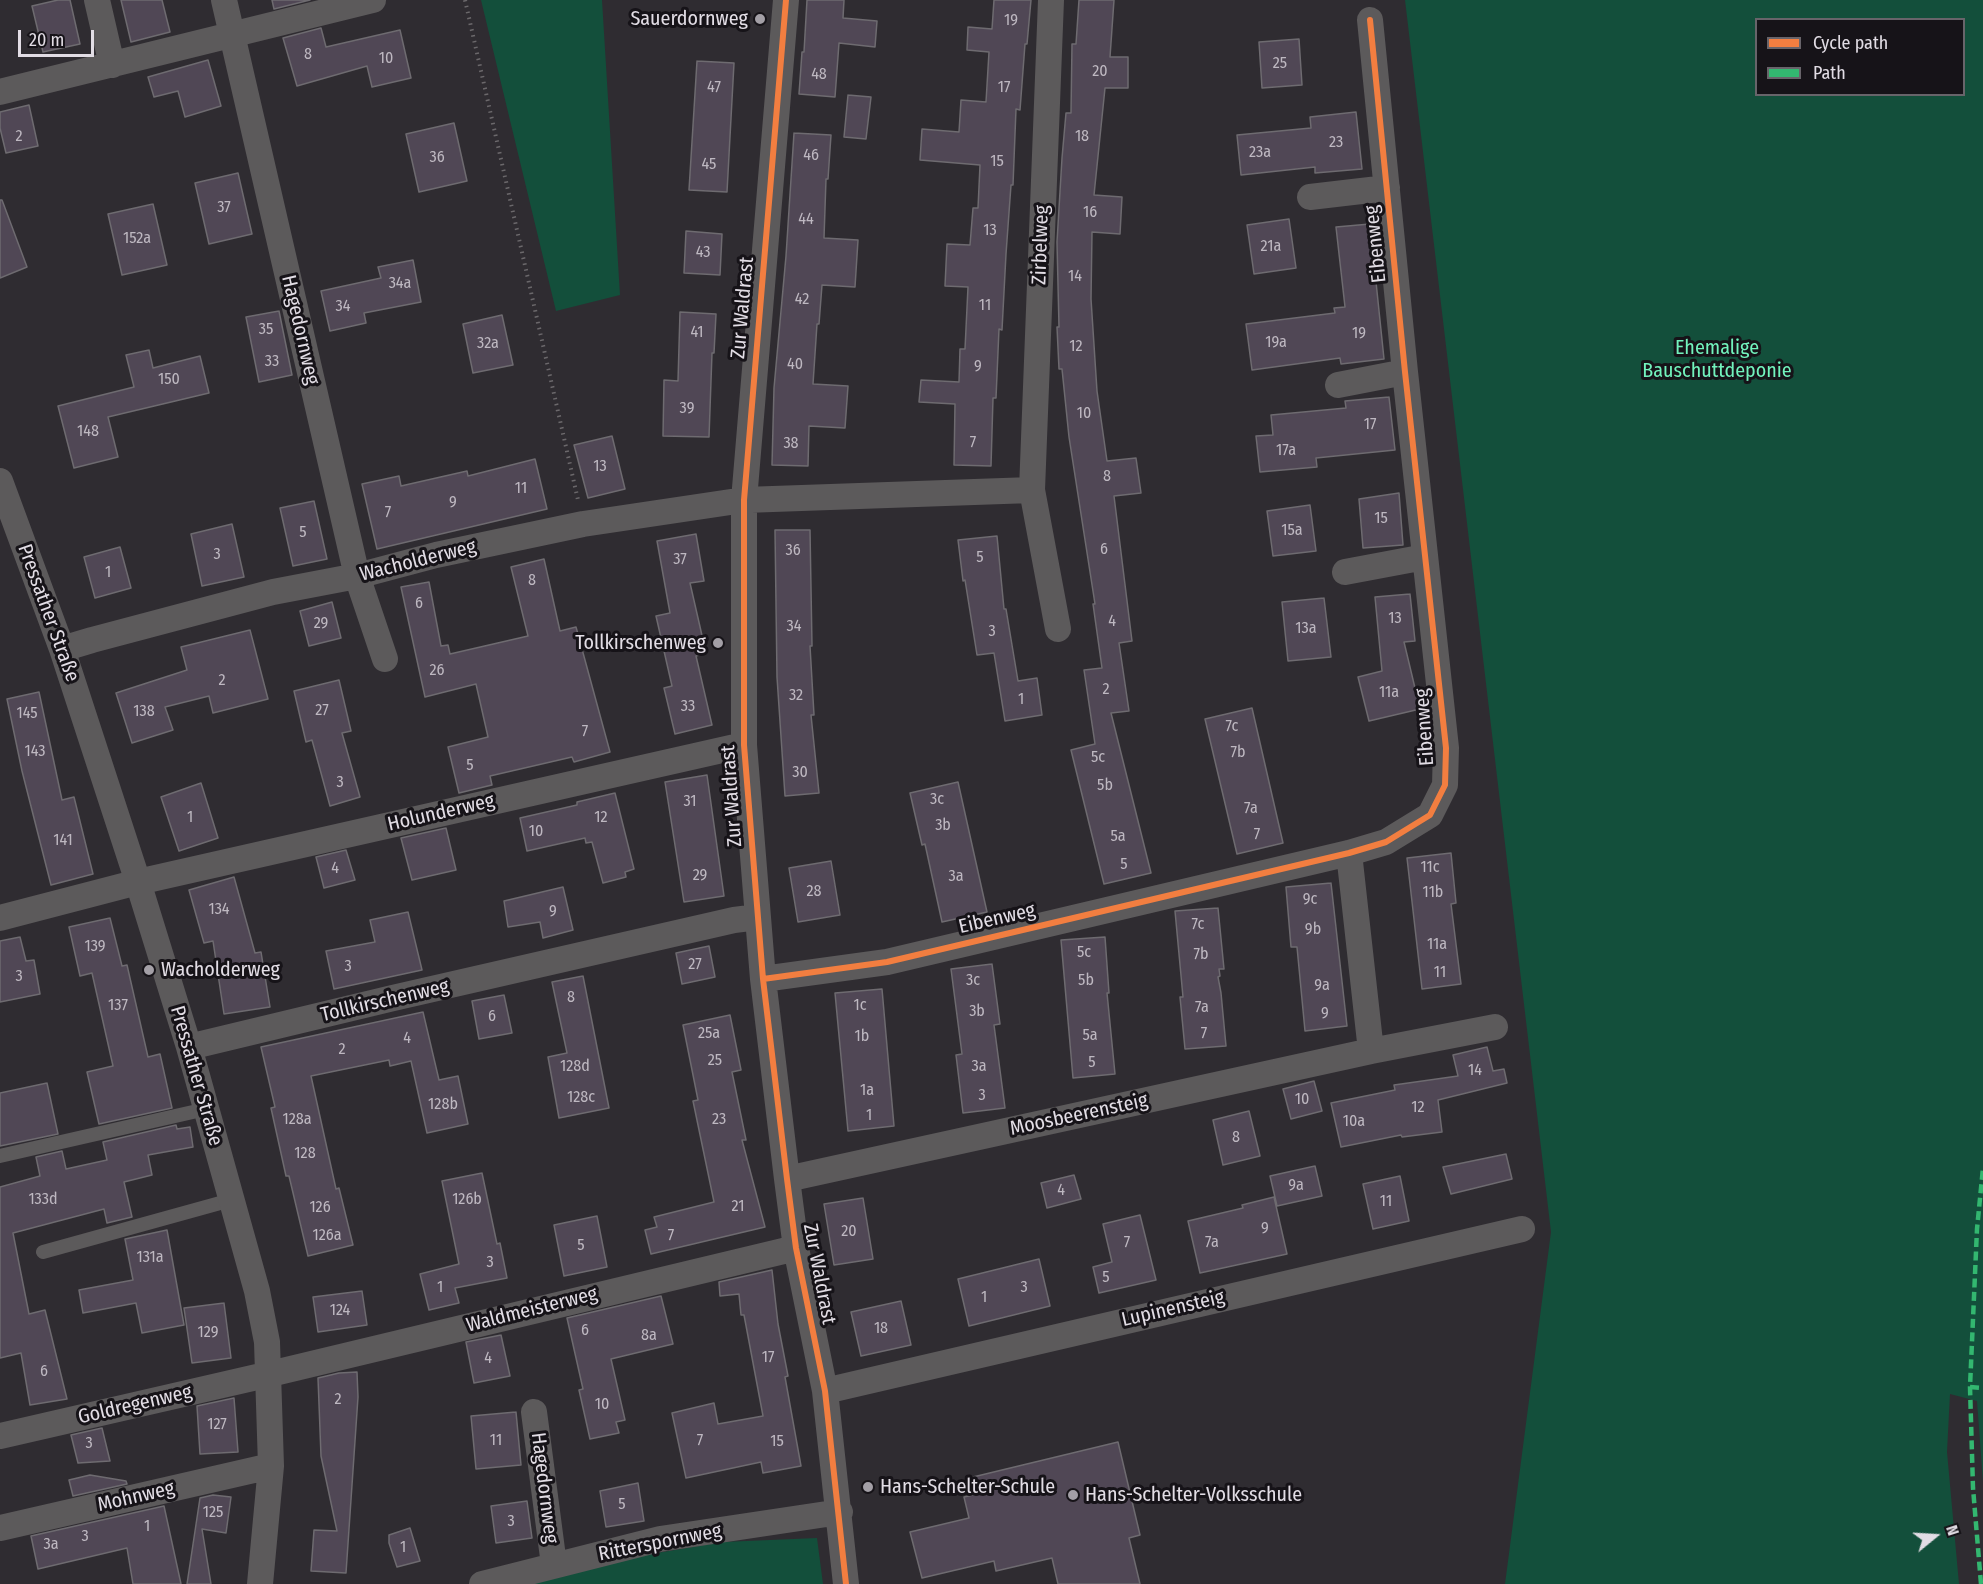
<!DOCTYPE html>
<meta charset="utf-8">
<style>
body{margin:0}
#map{position:relative;width:1983px;height:1584px;overflow:hidden;background:#2f2c31;font-family:"Fira Sans Condensed",sans-serif}
canvas{display:block}
.legend{position:absolute;left:1755px;top:18px;width:210px;height:78px;box-sizing:border-box;background:#161318;border:2px solid #68646a;margin:0;padding:8px 10px;list-style:none;font-size:18px;color:#e2dde5}
.legend li{display:flex;align-items:center;gap:12px;height:30px}
.legend b{width:30px;border:2px solid #68646a}
.north{position:absolute;left:1905px;top:1506px;width:60px;height:60px;-webkit-text-stroke:4px #161318;paint-order:stroke;rotate:72deg;font-size:16px;font-weight:700;line-height:24px;text-align:center;color:#e2dde5}
.north::after{content:'';display:block;margin:auto;width:21px;height:27px;background:#e2dde5;clip-path:polygon(50% 0,100% 100%,50% 72%,0 100%)}
.scale{position:absolute;left:18px;top:30px;width:76px;height:27px;box-sizing:border-box;border:3px solid #e2dde5;border-top:0;padding-left:8px;font-size:18px;line-height:21px;white-space:nowrap;color:#e2dde5;-webkit-text-stroke:4px #161318;paint-order:stroke}
</style>
<div id="map">
<canvas width="1983" height="1584"></canvas>
<ul class="legend">
<li><b style="height:8px;background:#f27e40"></b>Cycle path</li>
<li><b style="height:8px;background:#33b770"></b>Path</li>
</ul>
<div class="north">N</div>
<div class="scale">20 m</div>
</div>
<script>
const ctx = document.querySelector('canvas').getContext('2d');
ctx.lineJoin = 'round';
function fillPath(path, color) {
  ctx.fillStyle = color;
  ctx.fill(path, 'evenodd');
}
function shape(rows) {
  const path = new Path2D();
  for (const r of rows) {
    path.moveTo(r[0], r[1]);
    for (let i = 2; i < r.length; i += 2) path.lineTo(r[i], r[i + 1]);
  }
  return path;
}
function trace(path, color, width, dash) {
  ctx.strokeStyle = color;
  ctx.lineWidth = width;
  ctx.lineCap = dash ? 'butt' : 'round';
  ctx.setLineDash(dash || []);
  ctx.stroke(path);
}
function drawText(font, color, halo, rows, align = 'center') {
  ctx.font = font + ' "Fira Sans Condensed",sans-serif';
  ctx.lineWidth = 6;
  ctx.setLineDash([]);
  ctx.textBaseline = 'middle';
  ctx.strokeStyle = halo;
  ctx.fillStyle = color;
  for (const [text, x, y, turn = 0] of rows) {
    ctx.save();
    ctx.translate(x, y);
    ctx.rotate((+turn || 0) * Math.PI / 180);
    ctx.textAlign = isNaN(turn) ? turn : align;
    if (halo) ctx.strokeText(text, 0, 0);
    ctx.fillText(text, 0, 0);
    ctx.restore();
  }
}
fillPath(shape([
 [481,0,602,0,620,295,556,311],
 [1405,0,1983,0,1983,1482,1977,1401,1950,1394,1947,1452,1959,1584,1505,1584,1551,1232],
 [1756,20,1964,20,1964,94,1756,94],
 [817,1538,823,1584,528,1584,633,1557,723,1542]
]), '#134f3b');
const building = shape([
 [58,0,70,0,80,44,43,52,32,6,58,0],
 [121,0,162,0,170,32,131,42,121,0],
 [272,0,310,0,274,9,272,0],
 [807,0,844,0,843,18,877,21,875,47,839,43,835,97,799,94,802,52,804,52,807,0],
 [994,0,1031,0,1027,44,1025,44,1020,110,1016,109,1013,185,1011,185,1006,254,1002,330,999,329,996,398,993,398,991,466,954,465,955,404,919,402,921,380,959,382,960,349,965,349,968,287,945,286,947,244,970,245,973,208,978,208,980,165,920,160,922,129,959,132,961,100,986,102,989,52,967,50,968,27,992,29,994,0],
 [1079,0,1114,0,1110,57,1128,57,1128,88,1105,88,1094,195,1122,197,1120,234,1092,232,1091,299,1097,391,1107,461,1136,458,1141,493,1114,496,1132,641,1119,643,1129,711,1111,713,1151,873,1104,884,1071,750,1095,744,1084,670,1102,668,1093,604,1095,604,1069,437,1062,369,1059,369,1057,327,1059,327,1057,242,1062,158,1066,113,1071,113,1072,44,1076,44,1079,0],
 [321,28,326,47,400,30,411,78,372,87,367,66,297,86,283,38,321,28],
 [1299,39,1302,85,1262,88,1259,42,1299,39],
 [208,60,221,106,185,117,178,91,154,97,148,77,208,60],
 [697,61,734,63,727,192,689,190,697,61],
 [848,95,871,97,866,139,844,137,848,95],
 [29,105,38,146,6,153,0,128,0,112,29,105],
 [1356,112,1362,169,1315,173,1315,167,1241,175,1237,135,1311,128,1310,117,1356,112],
 [454,123,467,181,419,192,406,134,454,123],
 [794,133,831,135,828,179,826,179,824,238,858,240,855,287,822,285,819,324,817,324,813,384,848,386,845,428,809,426,808,466,772,465,774,388,786,256,794,133],
 [238,173,252,234,209,244,195,183,238,173],
 [0,200,2,200,27,267,0,278,0,200],
 [153,204,167,265,122,275,108,214,153,204],
 [1289,219,1296,268,1254,274,1247,225,1289,219],
 [1370,224,1384,359,1341,364,1340,358,1252,370,1246,324,1335,313,1334,308,1345,307,1336,227,1370,224],
 [686,231,722,234,720,275,684,273,686,231],
 [413,260,421,302,364,313,366,323,330,331,321,291,381,278,378,267,413,260],
 [279,311,292,375,259,382,246,317,279,311],
 [680,312,716,314,714,353,712,353,709,437,663,436,664,380,678,381,680,312],
 [502,315,513,365,473,373,463,324,502,315],
 [149,350,153,368,200,356,209,393,108,417,118,457,74,468,58,406,134,387,126,355,149,350],
 [1389,397,1395,450,1316,458,1317,467,1260,472,1256,436,1273,435,1271,415,1346,408,1345,401,1389,397],
 [612,436,625,489,588,498,574,445,612,436],
 [535,459,547,509,377,549,362,484,399,476,401,486,467,471,468,476,535,459],
 [1399,493,1403,545,1363,548,1359,499,1399,493],
 [314,501,327,559,293,566,280,508,314,501],
 [1310,505,1316,551,1273,556,1267,511,1310,505],
 [232,524,244,577,202,586,191,534,232,524],
 [775,530,810,530,812,646,810,646,814,715,811,715,819,793,785,796,777,677,775,530],
 [696,534,704,581,690,583,706,653,696,656,712,725,675,734,664,688,672,686,656,616,670,613,657,541,696,534],
 [997,536,1004,609,1006,609,1018,681,1037,678,1042,715,1005,721,994,653,977,655,965,580,963,581,958,540,997,536],
 [120,547,131,588,95,598,84,557,120,547],
 [544,559,560,631,576,627,610,752,574,762,572,757,490,776,492,785,459,793,448,747,488,737,476,684,425,697,401,587,429,582,441,646,448,645,450,654,528,636,511,567,544,559],
 [1410,594,1415,641,1404,642,1420,709,1369,721,1358,677,1382,671,1375,597,1410,594],
 [1324,598,1331,657,1288,661,1282,602,1324,598],
 [332,602,341,638,309,646,300,611,332,602],
 [250,630,268,699,213,713,209,696,165,707,173,730,132,743,116,693,187,670,181,647,250,630],
 [339,680,351,731,342,733,360,797,330,806,312,740,306,742,294,691,339,680],
 [39,692,62,800,74,797,93,874,51,885,22,771,7,699,39,692],
 [1252,708,1283,843,1237,854,1205,719,1252,708],
 [707,775,724,896,684,902,665,782,707,775],
 [958,782,987,912,942,922,925,844,922,845,910,793,958,782],
 [201,783,218,838,179,851,161,797,201,783],
 [615,793,634,869,625,872,626,877,603,883,592,842,586,843,585,838,527,851,520,818,577,805,577,802,615,793],
 [446,828,456,870,412,880,401,838,446,828],
 [346,850,355,880,324,888,316,857,346,850],
 [1451,853,1456,903,1451,904,1461,984,1422,989,1407,858,1451,853],
 [831,861,840,915,798,922,789,868,831,861],
 [234,877,255,953,261,952,270,1007,224,1014,213,941,204,943,189,890,234,877],
 [1331,883,1347,1026,1305,1031,1297,947,1291,947,1286,887,1331,883],
 [563,887,573,930,543,938,540,922,508,927,504,901,563,887],
 [1218,908,1224,969,1219,969,1220,976,1218,977,1221,993,1226,1046,1185,1049,1180,997,1183,997,1175,911,1218,908],
 [408,912,422,970,334,989,326,951,375,942,370,920,408,912],
 [110,918,122,966,127,965,148,1057,160,1054,172,1108,99,1124,87,1072,113,1066,92,973,80,976,69,927,110,918],
 [20,937,26,961,34,960,40,994,0,1002,0,941,20,937],
 [1105,937,1109,993,1107,993,1115,1074,1073,1078,1061,940,1105,937],
 [709,946,715,977,682,984,676,953,709,946],
 [992,964,1000,1024,994,1025,1005,1108,963,1113,956,1055,962,1054,951,969,992,964],
 [583,976,609,1108,559,1118,548,1057,567,1053,552,982,583,976],
 [882,989,894,1126,848,1131,835,993,882,989],
 [504,995,512,1033,479,1039,472,1001,504,995],
 [423,1012,439,1080,458,1076,468,1124,427,1133,411,1061,390,1066,389,1060,311,1076,336,1189,339,1188,353,1245,308,1256,289,1176,286,1176,271,1108,275,1107,261,1047,423,1012],
 [730,1015,741,1070,732,1072,746,1140,742,1140,765,1227,651,1254,645,1230,657,1227,654,1217,714,1202,693,1101,698,1100,683,1025,730,1015],
 [1487,1047,1493,1071,1504,1069,1507,1083,1438,1100,1442,1132,1402,1137,1401,1135,1341,1147,1331,1103,1395,1090,1394,1085,1458,1076,1453,1055,1487,1047],
 [1314,1081,1322,1111,1291,1119,1283,1089,1314,1081],
 [47,1083,58,1134,0,1146,0,1093,47,1083],
 [1249,1111,1260,1156,1223,1165,1213,1120,1249,1111],
 [176,1125,177,1129,190,1127,193,1147,148,1155,152,1175,124,1182,132,1217,107,1223,104,1209,13,1233,29,1314,45,1310,67,1399,30,1405,21,1353,0,1358,0,1187,40,1176,36,1157,62,1151,66,1169,107,1160,103,1142,176,1125],
 [1506,1154,1512,1179,1451,1194,1443,1167,1506,1154],
 [1315,1166,1322,1196,1277,1206,1270,1176,1315,1166],
 [482,1173,497,1244,500,1243,507,1278,455,1288,459,1303,429,1310,420,1274,459,1264,442,1181,482,1173],
 [1074,1175,1081,1199,1047,1208,1041,1183,1074,1175],
 [1400,1176,1409,1221,1373,1229,1363,1184,1400,1176],
 [1274,1197,1287,1254,1200,1273,1188,1221,1243,1208,1242,1205,1274,1197],
 [863,1198,873,1259,834,1265,824,1204,863,1198],
 [1140,1215,1156,1280,1099,1293,1093,1267,1112,1262,1103,1224,1140,1215],
 [597,1216,607,1267,564,1276,554,1225,597,1216],
 [167,1230,184,1325,142,1333,136,1303,83,1313,79,1290,133,1280,125,1239,167,1230],
 [1039,1259,1050,1306,969,1326,958,1279,1039,1259],
 [772,1270,778,1324,788,1376,785,1377,801,1466,763,1473,761,1462,686,1478,672,1413,714,1403,718,1424,763,1416,744,1315,741,1315,739,1294,720,1296,719,1282,772,1270],
 [362,1291,367,1325,318,1332,313,1297,362,1291],
 [661,1296,673,1344,611,1359,625,1420,616,1422,619,1433,590,1439,579,1390,583,1389,567,1318,661,1296],
 [901,1301,911,1345,861,1356,851,1312,901,1301],
 [224,1303,231,1358,192,1363,184,1308,224,1303],
 [501,1335,510,1376,474,1383,466,1342,501,1335],
 [357,1372,358,1397,346,1573,311,1571,314,1530,337,1531,321,1456,318,1378,339,1373,357,1372],
 [234,1398,238,1452,200,1454,197,1406,234,1398],
 [516,1412,521,1465,476,1469,471,1416,516,1412],
 [102,1428,110,1461,78,1463,71,1435,102,1428],
 [1118,1442,1140,1535,1129,1538,1140,1584,1058,1584,1052,1558,996,1571,994,1561,922,1578,910,1532,969,1518,964,1497,977,1494,973,1477,1118,1442],
 [90,1475,126,1481,127,1484,73,1496,69,1480,90,1475],
 [638,1483,644,1521,606,1527,600,1491,638,1483],
 [213,1495,231,1497,226,1533,202,1529,211,1584,187,1584,200,1498,213,1495],
 [527,1501,532,1538,496,1543,491,1506,527,1501],
 [164,1506,181,1584,133,1584,127,1548,38,1569,31,1536,164,1506],
 [410,1528,420,1561,397,1567,389,1543,389,1535,410,1528]
]);
fillPath(building, '#504755');
trace(building, '#6e6b70', 1.5);
trace(shape([
 [465,0,578,500]
]), '#6b686b', 4, [1.5, 4.5]);
trace(shape([
 [0,1156,206,1109],
 [43,1252,231,1200]
]), '#5c5a5b', 14);
trace(shape([
 [97,0,112,65],
 [224,0,357,576,385,659],
 [786,0,744,500,744,745,763,979,787,1179,796,1248,825,1391,846,1584],
 [0,92,373,0],
 [1310,197,1387,188],
 [1338,385,1405,372],
 [0,481,62,649,138,882,189,1047,257,1291,267,1342,271,1466,260,1584],
 [1032,490,1058,629],
 [1345,572,1425,557],
 [62,649,92,640,273,592,357,576,436,555,583,524,744,500,1032,490,1051,0],
 [1349,853,1371,1051],
 [0,918,138,882,744,745],
 [763,979,887,962,1349,853,1386,842,1430,815,1445,785,1446,748,1405,372,1370,20],
 [189,1047,393,998,734,920,758,917],
 [787,1179,1371,1051,1495,1027],
 [825,1391,1522,1229],
 [534,1412,554,1565],
 [0,1436,270,1374,796,1248],
 [0,1528,271,1466],
 [482,1584,660,1539,840,1512]
]), '#5c5a5b', 26);
trace(shape([
 [1970,1387,1983,1388],
 [1981,1584,1973,1488,1970,1387,1977,1229,1983,1168]
]), '#33b770', 4.5, [9, 4.5]);
trace(shape([
 [786,0,744,500,744,745,763,979,787,1179,796,1248,825,1391,846,1584],
 [763,979,887,962,1349,853,1386,842,1430,815,1445,785,1446,748,1405,372,1370,20]
]), '#f27e40', 6);
for (const [x, y, r, color] of [
 [760,19,6,"#a39fa6"],
 [718,643,6,"#a39fa6"],
 [149,970,6,"#a39fa6"],
 [868,1487,6,"#a39fa6"],
 [1073,1495,6,"#a39fa6"]
]) {
  const dot = new Path2D();
  dot.arc(x, y, r, 0, 2 * Math.PI);
  ctx.fillStyle = color;
  ctx.fill(dot);
  trace(dot, '#161318', 2);
}
drawText('16px', '#beb8c1', null, [
 ["19",1011,21],
 ["8",308,55],
 ["10",386,59],
 ["25",1280,64],
 ["20",1100,72],
 ["48",819,75],
 ["47",714,88],
 ["17",1004,88],
 ["2",19,137],
 ["18",1082,137],
 ["23",1336,143],
 ["23a",1260,153],
 ["46",811,156],
 ["36",437,158],
 ["15",997,162],
 ["45",709,165],
 ["37",224,208],
 ["16",1090,213],
 ["44",806,220],
 ["13",990,231],
 ["152a",137,239],
 ["21a",1271,247],
 ["43",703,253],
 ["14",1075,277],
 ["34a",400,284],
 ["42",802,300],
 ["11",985,306],
 ["34",343,307],
 ["35",266,330],
 ["41",697,333],
 ["19",1359,334],
 ["19a",1276,343],
 ["32a",488,344],
 ["12",1076,347],
 ["33",272,362],
 ["40",795,365],
 ["9",978,367],
 ["150",169,380],
 ["39",687,409],
 ["10",1084,414],
 ["17",1370,425],
 ["148",88,432],
 ["7",973,443],
 ["38",791,444],
 ["17a",1286,451],
 ["13",600,467],
 ["8",1107,477],
 ["11",521,489],
 ["9",453,503],
 ["7",388,513],
 ["15",1381,519],
 ["15a",1292,531],
 ["5",303,533],
 ["6",1104,550],
 ["36",793,551],
 ["3",217,555],
 ["5",980,558],
 ["37",680,560],
 ["1",108,573],
 ["8",532,581],
 ["6",419,604],
 ["13",1395,619],
 ["4",1112,622],
 ["29",321,624],
 ["34",794,627],
 ["13a",1306,629],
 ["3",992,632],
 ["26",437,671],
 ["2",222,681],
 ["2",1106,690],
 ["11a",1389,693],
 ["32",796,696],
 ["1",1021,700],
 ["33",688,707],
 ["27",322,711],
 ["138",144,712],
 ["145",27,714],
 ["7c",1232,727],
 ["7",585,732],
 ["143",35,752],
 ["7b",1238,753],
 ["5c",1098,758],
 ["5",470,766],
 ["30",800,773],
 ["3",340,783],
 ["5b",1105,786],
 ["3c",937,800],
 ["31",690,802],
 ["7a",1251,809],
 ["1",190,818],
 ["12",601,818],
 ["3b",943,826],
 ["10",536,832],
 ["7",1257,835],
 ["5a",1118,837],
 ["141",63,841],
 ["5",1124,865],
 ["11c",1430,868],
 ["4",335,869],
 ["29",700,876],
 ["3a",956,877],
 ["28",814,892],
 ["11b",1433,893],
 ["9c",1310,900],
 ["134",219,910],
 ["9",553,912],
 ["7c",1198,925],
 ["9b",1313,930],
 ["11a",1437,945],
 ["139",95,947],
 ["5c",1084,953],
 ["7b",1201,955],
 ["27",695,965],
 ["3",348,967],
 ["11",1440,973],
 ["3",19,977],
 ["3c",973,981],
 ["5b",1086,981],
 ["9a",1322,986],
 ["8",571,998],
 ["137",118,1006],
 ["1c",860,1006],
 ["7a",1202,1008],
 ["3b",977,1012],
 ["9",1325,1014],
 ["6",492,1017],
 ["25a",709,1034],
 ["7",1204,1034],
 ["5a",1090,1036],
 ["1b",862,1037],
 ["4",407,1039],
 ["2",342,1050],
 ["25",715,1061],
 ["5",1092,1063],
 ["128d",575,1067],
 ["3a",979,1067],
 ["14",1475,1071],
 ["1a",867,1091],
 ["3",982,1096],
 ["128c",581,1098],
 ["10",1302,1100],
 ["128b",443,1105],
 ["12",1418,1108],
 ["1",869,1116],
 ["128a",297,1120],
 ["23",719,1120],
 ["10a",1354,1122],
 ["8",1236,1138],
 ["128",305,1154],
 ["9a",1296,1186],
 ["4",1061,1191],
 ["133d",43,1200],
 ["126b",467,1200],
 ["11",1386,1202],
 ["21",738,1207],
 ["126",320,1208],
 ["9",1265,1229],
 ["20",849,1232],
 ["126a",327,1236],
 ["7",671,1236],
 ["7",1127,1243],
 ["7a",1212,1243],
 ["5",581,1246],
 ["131a",150,1258],
 ["3",490,1263],
 ["5",1106,1278],
 ["1",440,1288],
 ["3",1024,1288],
 ["1",984,1298],
 ["124",340,1311],
 ["18",881,1329],
 ["6",585,1331],
 ["129",208,1333],
 ["8a",649,1336],
 ["17",768,1358],
 ["4",488,1359],
 ["6",44,1372],
 ["2",338,1400],
 ["10",602,1405],
 ["127",217,1425],
 ["11",496,1441],
 ["7",700,1441],
 ["15",777,1442],
 ["3",89,1444],
 ["5",622,1505],
 ["125",213,1513],
 ["3",511,1522],
 ["1",147,1527],
 ["3",85,1537],
 ["3a",51,1545],
 ["1",403,1548]
]);
drawText('20px', '#e2dde5', '#161318', [
 ["Sauerdornweg",748,19,"right"],
 ["Tollkirschenweg",706,643,"right"],
 ["Wacholderweg",161,970],
 ["Hans-Schelter-Schule",880,1487],
 ["Hans-Schelter-Volksschule",1085,1495]
], 'left');
drawText('20px', '#e2dde5', '#161318', [
 ["Eibenweg",1376,244,-96],
 ["Zirbelweg",1041,245,-88],
 ["Zur Waldrast",743,308,-85],
 ["Hagedornweg",300,330,77],
 ["Wacholderweg",418,561,-14],
 ["Pressather Straße",48,613,70],
 ["Eibenweg",1425,727,-94],
 ["Zur Waldrast",732,796,-94],
 ["Holunderweg",441,813,-13],
 ["Eibenweg",997,919,-13],
 ["Tollkirschenweg",385,1001,-13],
 ["Pressather Straße",196,1076,74],
 ["Moosbeerensteig",1079,1115,-12],
 ["Zur Waldrast",819,1274,79],
 ["Lupinensteig",1173,1309,-13],
 ["Waldmeisterweg",532,1310,-14],
 ["Goldregenweg",135,1405,-13],
 ["Hagedornweg",544,1488,83],
 ["Mohnweg",136,1497,-13],
 ["Ritterspornweg",660,1543,-11]
]);
drawText('20px', '#72f3bd', '#161318', [
 ["Ehemalige",1717,348],
 ["Bauschuttdeponie",1717,371]
]);
</script>
